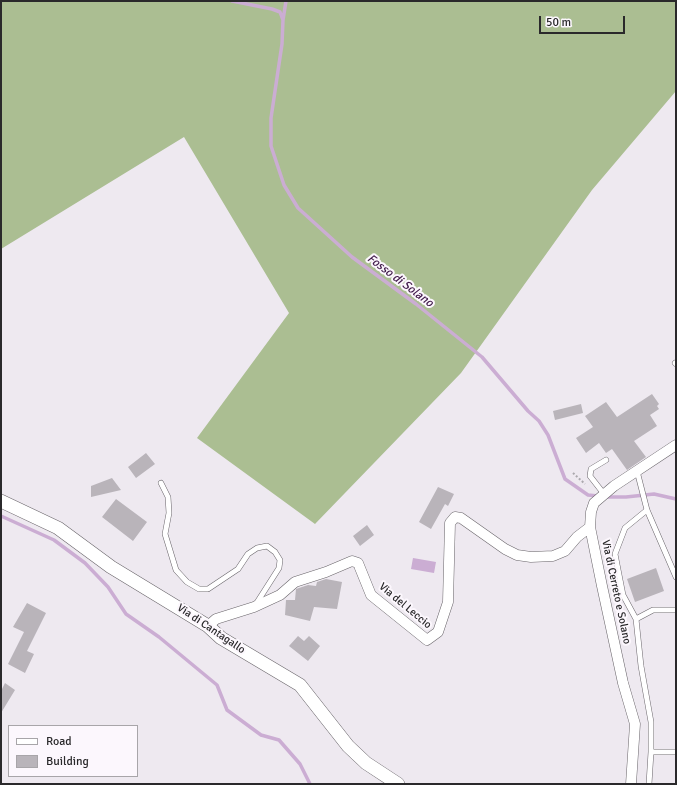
<!DOCTYPE html>
<style>
body{margin:0}
#map{position:relative;width:677px;height:785px;overflow:hidden;background:#eee9f0;font-family:Signika,sans-serif}
canvas{display:block}
.frame{position:absolute;inset:0;border:2px solid #2a292b;pointer-events:none}
.legend{position:absolute;left:8px;top:725px;width:130px;height:52px;box-sizing:border-box;background:#fcf7fd;border:1px solid #a8a5a9;margin:0;padding:5px 7px;list-style:none;font-size:12px;color:#2a292b}
.legend li{display:flex;align-items:center;gap:8px;height:20px}
.legend b{width:20px;border:1px solid #a8a5a9}
.scale{position:absolute;left:539px;top:16px;width:86px;height:18px;box-sizing:border-box;border:2px solid #2a292b;border-top:0;padding-left:5px;font-size:12px;line-height:14px;white-space:nowrap;color:#2a292b;-webkit-text-stroke:3px #fcf7fd;paint-order:stroke}
</style>
<div id="map">
<canvas width="677" height="785"></canvas>
<div class="frame"></div>
<ul class="legend">
<li><b style="height:5px;background:#fff"></b>Road</li>
<li><b style="height:11px;background:#b9b4ba"></b>Building</li>
</ul>
<div class="scale">50 m</div>
</div>
<script>
const ctx = document.querySelector('canvas').getContext('2d');
ctx.lineJoin = 'round';
function fillPath(path, color) {
  ctx.fillStyle = color;
  ctx.fill(path, 'evenodd');
}
function shape(rows) {
  const path = new Path2D();
  for (const r of rows) {
    path.moveTo(r[0], r[1]);
    for (let i = 2; i < r.length; i += 2) path.lineTo(r[i], r[i + 1]);
  }
  return path;
}
function trace(path, color, width, dash) {
  ctx.strokeStyle = color;
  ctx.lineWidth = width;
  ctx.lineCap = dash ? 'butt' : 'round';
  ctx.setLineDash(dash || []);
  ctx.stroke(path);
}
function drawText(font, color, halo, rows, align = 'center') {
  ctx.font = font + ' Signika,sans-serif';
  ctx.lineWidth = 4;
  ctx.setLineDash([]);
  ctx.textBaseline = 'middle';
  ctx.strokeStyle = halo;
  ctx.fillStyle = color;
  for (const [text, x, y, turn = 0] of rows) {
    ctx.save();
    ctx.translate(x, y);
    ctx.rotate((+turn || 0) * Math.PI / 180);
    ctx.textAlign = isNaN(turn) ? turn : align;
    if (halo) ctx.strokeText(text, 0, 0);
    ctx.fillText(text, 0, 0);
    ctx.restore();
  }
}
fillPath(shape([
 [1,1,676,1,676,91,592,190,461,373,315,524,197,438,289,313,184,137,1,249]
]), '#abbe92');
fillPath(shape([
 [413,558,436,562,434,573,411,569]
]), '#cbadd3');
trace(shape([
 [232,1,272,9,280,12,283,20,282,44,271,118,271,146,284,185,298,208,352,257,416,304,482,357,528,411,539,421,548,435,565,479,588,495,598,496],
 [283,20,286,1],
 [604,497,626,497,654,494,676,499],
 [1,516,54,540,85,563,108,587,126,614,159,637,217,685,227,710,261,735,279,740,300,764,310,784]
]), '#cbadd3', 3.5);
fillPath(shape([
 [652,394,659,404,657,406,659,409,650,415,657,426,634,441,646,457,627,470,612,449,606,453,599,443,586,453,576,438,593,427,585,416,606,402,617,417],
 [581,404,583,413,555,420,553,411],
 [146,453,155,464,136,478,128,467],
 [112,478,121,490,91,497,91,486],
 [438,487,454,494,448,506,445,504,431,529,419,522],
 [116,499,147,522,133,541,102,517],
 [367,525,374,535,360,546,353,536],
 [656,568,664,591,635,602,627,579],
 [326,579,342,582,337,609,314,607,310,621,285,615,286,600,295,600,296,589,308,585,316,586,317,582],
 [27,603,46,613,27,651,34,654,25,673,8,664,24,632,13,627],
 [298,636,304,641,309,636,320,646,308,661,289,646],
 [5,683,15,690,1,713,1,691]
]), '#b9b4ba');
const service = shape([
 [675,363,676,364],
 [637,471,647,510,676,577],
 [161,483,168,497,169,513,165,534,176,570,187,582,199,589,208,589,238,569,248,554,257,548,267,546,275,552,280,560,279,568,256,604],
 [604,494,590,476,591,469,606,460],
 [647,510,625,528,615,554,623,595,636,619,641,666,651,722,651,752,649,784],
 [636,619,653,610,676,610],
 [651,752,676,752]
]);
const minor = shape([
 [208,626,216,619,254,607,280,595,295,582,326,572,352,561,358,563,371,595,427,640,438,632,448,602,450,523,455,517,461,518,505,549,517,555,531,557,553,556,565,551,577,537,590,527],
 [631,784,635,724,623,683,602,586,590,527,591,512,594,503,614,486,676,445]
]);
const tertiary = shape([
 [1,501,58,528,111,567,208,626,221,638,300,685,348,746,366,763,398,784]
]);
trace(service, '#686469', 6);
trace(minor, '#686469', 11);
trace(tertiary, '#686469', 14);
trace(shape([
 [573,473,585,484]
]), '#aba8ad', 2, [2, 2]);
trace(service, '#fff', 5);
trace(minor, '#fff', 10);
trace(tertiary, '#fff', 13);
drawText('11px', '#2a292b', '#fcf7fd', [
 ["Via di Cerreto e Solano",616,592,78],
 ["Via del Leccio",405,606,40],
 ["Via di Cantagallo",211,629,34]
]);
drawText('italic 12px', '#3f1949', '#fcf7fd', [
 ["Fosso di Solano",400,281,37]
]);
</script>
